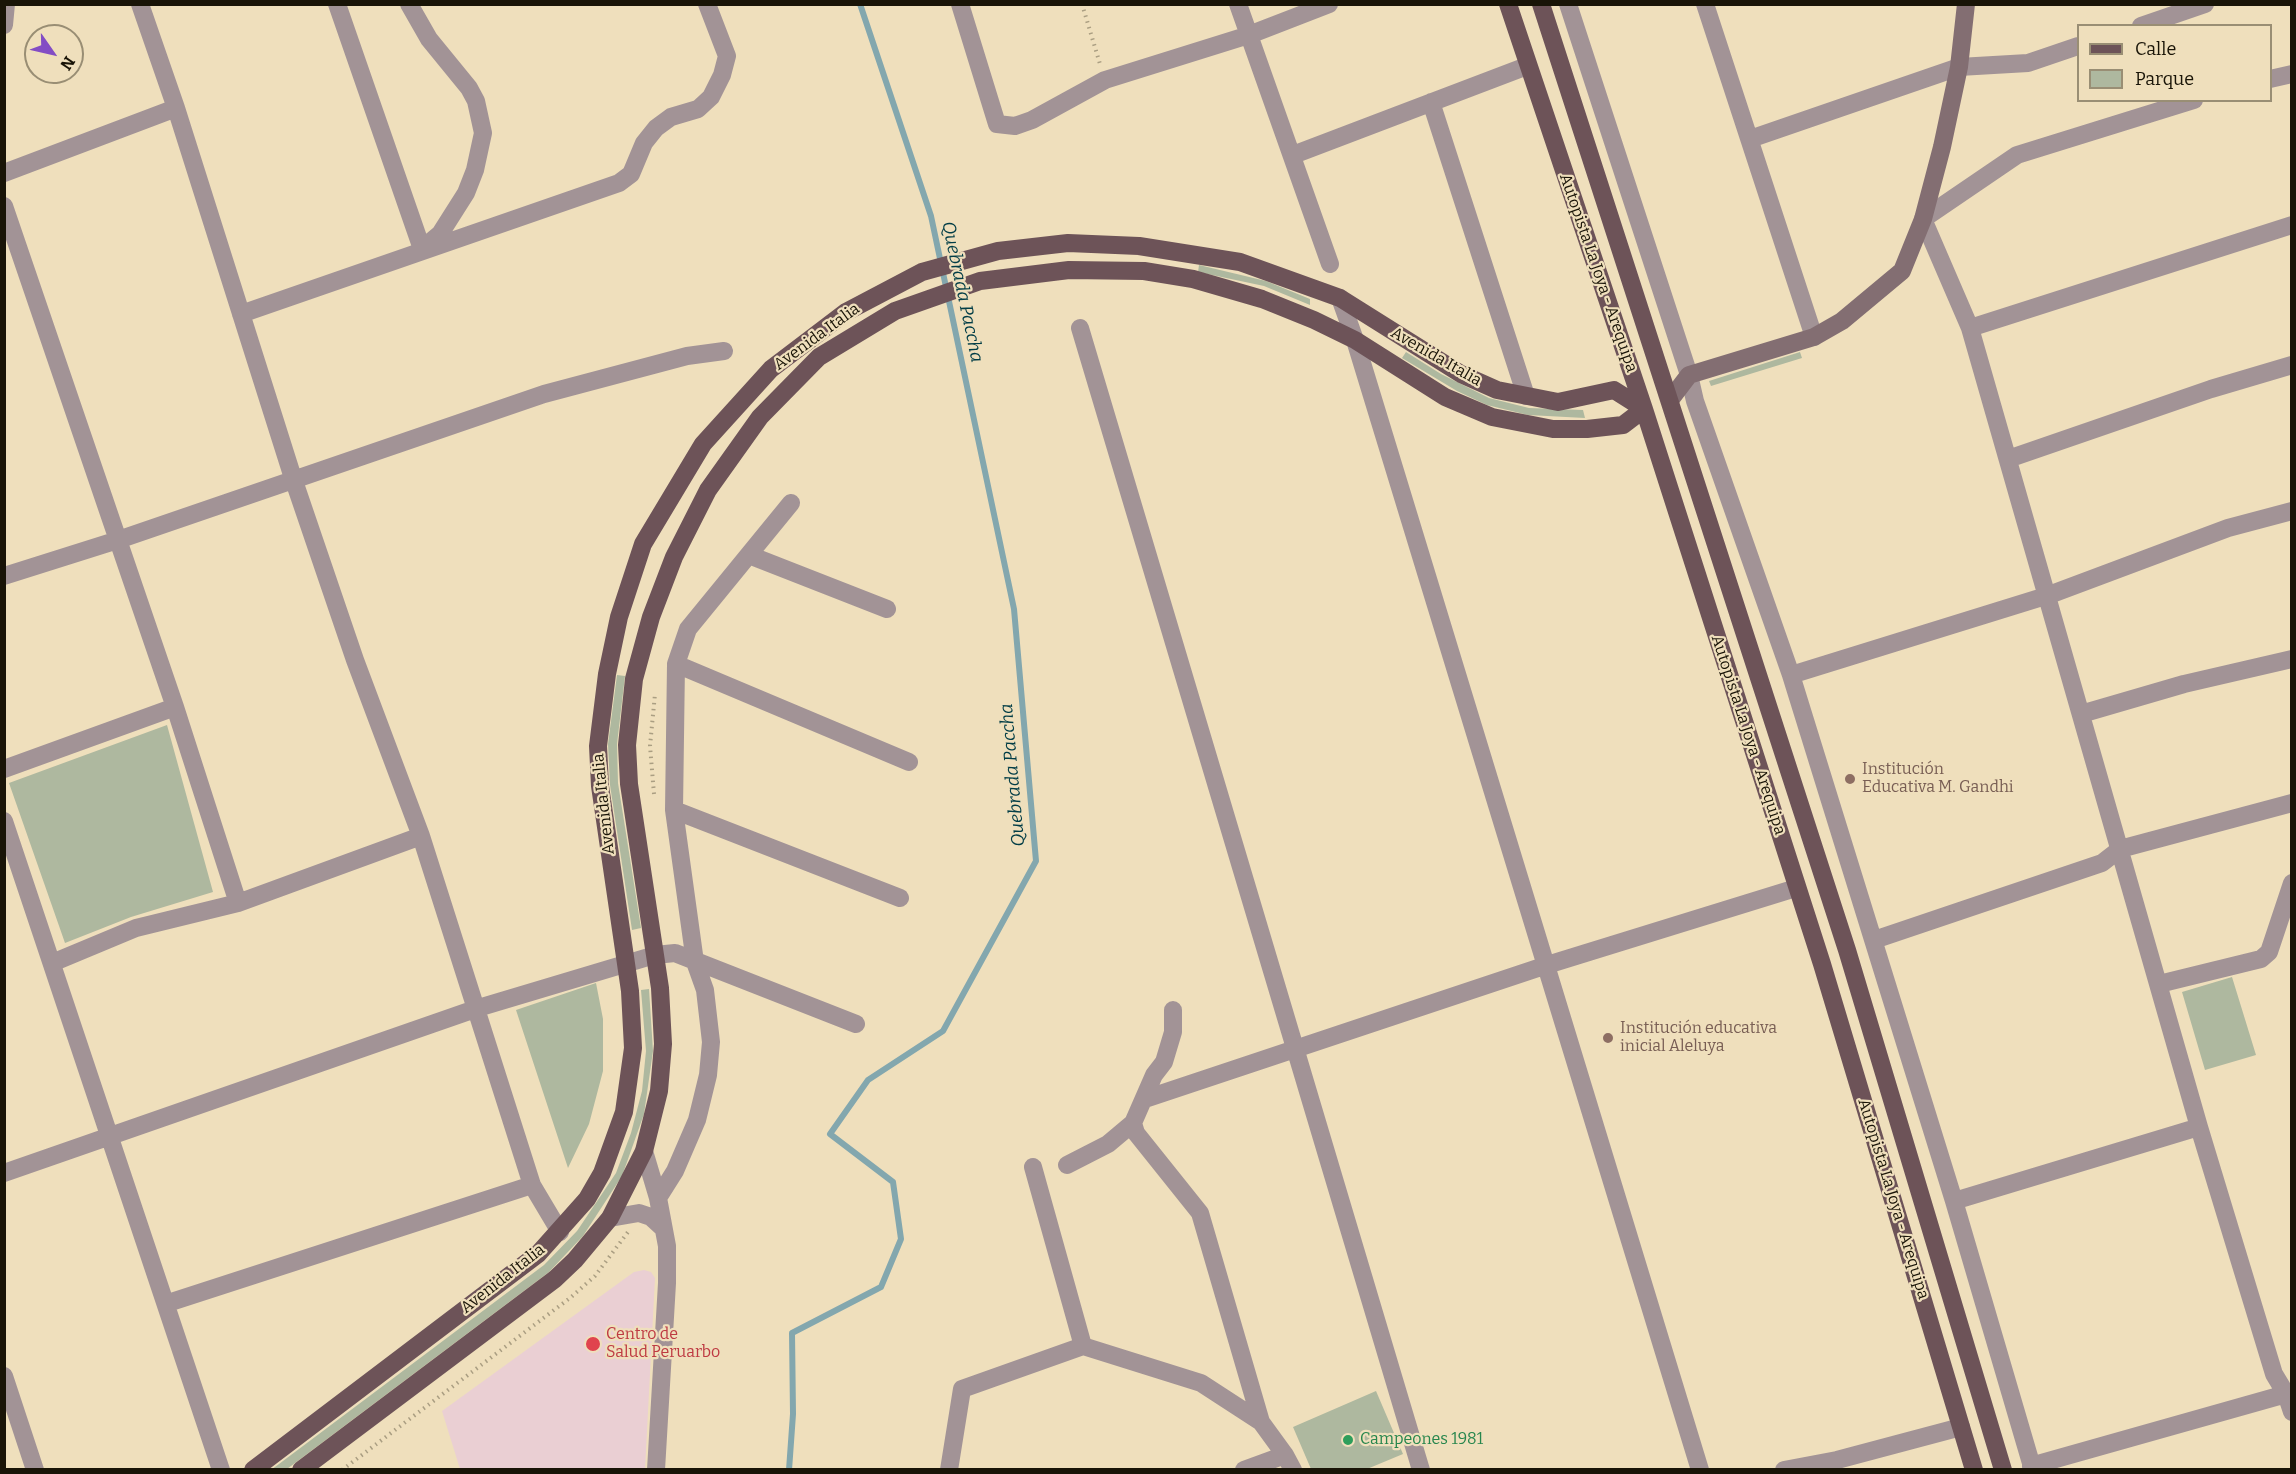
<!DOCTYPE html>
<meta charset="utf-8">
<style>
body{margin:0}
#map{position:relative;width:2296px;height:1474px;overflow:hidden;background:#efdfbc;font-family:Bitter,serif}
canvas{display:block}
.frame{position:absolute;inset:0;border:6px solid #191407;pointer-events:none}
.legend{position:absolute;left:2077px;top:24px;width:195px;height:78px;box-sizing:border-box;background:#efdfbc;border:2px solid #998e74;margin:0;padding:8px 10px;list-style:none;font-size:18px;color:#191407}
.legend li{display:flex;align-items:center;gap:12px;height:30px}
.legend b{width:30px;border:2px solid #998e74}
.north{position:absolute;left:24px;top:24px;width:60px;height:60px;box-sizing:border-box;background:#efdfbc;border:2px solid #998e74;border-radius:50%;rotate:124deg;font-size:16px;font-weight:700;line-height:24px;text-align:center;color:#191407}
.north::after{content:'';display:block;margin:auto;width:21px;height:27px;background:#834dc4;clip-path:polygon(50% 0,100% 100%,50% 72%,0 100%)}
</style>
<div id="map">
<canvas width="2296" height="1474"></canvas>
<div class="frame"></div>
<ul class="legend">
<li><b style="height:8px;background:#6d5358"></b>Calle</li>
<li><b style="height:16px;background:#aeb89f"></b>Parque</li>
</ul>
<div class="north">N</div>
</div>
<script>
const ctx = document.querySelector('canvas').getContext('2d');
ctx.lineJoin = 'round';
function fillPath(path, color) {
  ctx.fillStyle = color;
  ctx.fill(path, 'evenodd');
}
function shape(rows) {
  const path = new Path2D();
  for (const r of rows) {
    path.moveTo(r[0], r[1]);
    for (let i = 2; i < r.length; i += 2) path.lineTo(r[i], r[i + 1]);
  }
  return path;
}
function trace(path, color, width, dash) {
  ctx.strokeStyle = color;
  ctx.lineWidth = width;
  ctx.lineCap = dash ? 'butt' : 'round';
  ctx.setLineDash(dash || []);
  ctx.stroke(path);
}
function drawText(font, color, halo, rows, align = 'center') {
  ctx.font = font + ' Bitter,serif';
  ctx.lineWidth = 4.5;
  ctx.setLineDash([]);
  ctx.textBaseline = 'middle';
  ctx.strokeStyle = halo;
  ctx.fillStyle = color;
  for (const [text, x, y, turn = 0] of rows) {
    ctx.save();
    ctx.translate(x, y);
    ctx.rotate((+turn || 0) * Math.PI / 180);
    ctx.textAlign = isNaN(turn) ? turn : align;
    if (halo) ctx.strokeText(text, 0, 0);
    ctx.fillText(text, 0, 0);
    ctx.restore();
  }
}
fillPath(shape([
 [644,1270,651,1272,655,1278,645,1469,460,1469,442,1411,634,1272]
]), '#eacfd3');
fillPath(shape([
 [1199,265,1266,281,1310,299,1310,305,1264,286,1198,272],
 [1406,352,1441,374,1489,398,1529,408,1583,410,1585,418,1528,415,1487,405,1457,391,1402,358],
 [1800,352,1802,358,1711,386,1709,381],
 [617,675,625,676,617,744,618,783,641,928,632,930,610,785,608,744],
 [167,725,213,892,131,917,65,943,9,783],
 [2232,977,2256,1055,2205,1070,2182,992],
 [596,983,603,1019,603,1071,589,1124,568,1168,516,1010],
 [649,989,653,1051,644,1114,622,1176,583,1236,549,1272,287,1469,271,1470,544,1265,577,1231,616,1173,631,1133,642,1091,646,1051,641,990],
 [1376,1391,1403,1454,1367,1469,1311,1469,1293,1427]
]), '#aeb89f');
trace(shape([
 [789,1470,793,1414,792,1333,881,1287,901,1239,893,1182,830,1134,868,1080,943,1031,1036,861,1014,609,931,216,860,4]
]), '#83a7ae', 6);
trace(shape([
 [1082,4,1100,64],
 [654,794,650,746,655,694],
 [342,1470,570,1298,595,1276,628,1232]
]), '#aa9e82', 4, [1.5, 4.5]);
trace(shape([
 [140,4,176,108,293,478,355,660,421,836,532,1185,560,1232],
 [337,4,422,249,440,234,466,193,475,170,483,133,476,101,469,88,429,39,409,4],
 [960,4,997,124,1015,126,1032,120,1105,80,1249,35,1329,4],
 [1238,4,1330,264],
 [1568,4,1689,375,1695,401,1791,675,1954,1201,2033,1470],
 [1705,4,1814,337],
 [4,25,6,4],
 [2141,26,2205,4],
 [2270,79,2292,74],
 [2194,100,2017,155,1923,219,1970,328,2199,1127,2274,1374,2286,1394,2292,1412],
 [1431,102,1526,396],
 [1750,139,1959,67,2028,63,2078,46],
 [1293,155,1527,66],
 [4,173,176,108],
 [4,206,175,707,238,903],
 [1340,298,1355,340,1700,1470],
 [241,314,619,183,631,174,644,143,656,128,671,117,698,109,711,97,722,75,727,56,707,4],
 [1080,328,1421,1470],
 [1970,328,2292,225],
 [2008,459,2211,389,2292,365],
 [749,555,887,609],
 [4,576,118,540,544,394,687,356,724,351],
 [676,664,909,762],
 [1791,675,2049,595,2228,528,2292,511],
 [2081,714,2184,684,2292,659],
 [4,769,175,707],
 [674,810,900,898],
 [4,821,221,1470],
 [1874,940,2102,863,2120,849,2292,803],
 [52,963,136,928,238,903,421,836],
 [2159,984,2261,959,2269,952,2292,883],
 [1173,1010,1173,1032,1164,1062,1154,1075,1133,1123,1136,1133,1200,1213,1261,1422],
 [1145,1099,1547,965,1796,888],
 [644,1151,658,1198,667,1246,667,1283,656,1470],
 [1067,1165,1108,1144,1133,1123],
 [1033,1167,1083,1346],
 [4,1173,478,1008,655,955,675,953,856,1024],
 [658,1198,675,1171,697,1120,708,1075,711,1042,705,990,695,962,674,810,676,664,688,629,791,503],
 [1954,1201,2199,1127],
 [610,1218,639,1213,651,1217,663,1228],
 [168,1303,532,1185],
 [4,1376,35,1470],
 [2031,1466,2286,1394],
 [949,1470,962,1389,1083,1346,1201,1383,1261,1422,1285,1455,1293,1470],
 [1244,1470,1285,1455],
 [1784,1470,1837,1460,1961,1427]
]), '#a29396', 18);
trace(shape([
 [1670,400,1689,375,1814,337,1842,321,1902,271,1923,219,1942,147,1959,67,1966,4]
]), '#836e72', 18);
trace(shape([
 [1508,4,1644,409,1822,964,1974,1470],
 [1541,4,1847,950,2003,1470],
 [253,1470,538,1254,587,1199,602,1173,624,1112,633,1048,630,991,600,786,598,746,607,674,619,617,643,544,703,444,771,369,846,312,922,272,998,251,1068,243,1139,246,1240,262,1340,298,1461,374,1497,390,1558,402,1614,390,1644,409,1623,425,1587,429,1553,429,1492,417,1445,397,1355,340,1314,320,1262,299,1193,279,1144,271,1069,270,980,281,895,311,819,357,760,417,708,490,674,557,651,617,634,679,627,745,629,784,660,988,663,1044,659,1091,644,1151,610,1218,575,1260,555,1279,301,1470]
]), '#6d5358', 18);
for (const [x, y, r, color] of [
 [1850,779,6,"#8d6e63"],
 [1608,1038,6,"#8d6e63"],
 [593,1344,8,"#e0444e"],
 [1348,1440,6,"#2e9e5b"]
]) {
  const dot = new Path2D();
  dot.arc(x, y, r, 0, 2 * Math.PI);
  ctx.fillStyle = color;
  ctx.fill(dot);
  trace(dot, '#efdfbc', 2);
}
drawText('16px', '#191407', '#efdfbc', [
 ["Autopista La Joya - Arequipa",1598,273,71],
 ["Avenida Italia",817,337,-36],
 ["Avenida Italia",1436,357,30],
 ["Autopista La Joya - Arequipa",1748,735,72],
 ["Avenida Italia",604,804,-96],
 ["Autopista La Joya - Arequipa",1893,1199,73],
 ["Avenida Italia",503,1279,-38]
]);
drawText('16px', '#785e54', '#efdfbc', [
 ["Institución",1862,770],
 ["Educativa M. Gandhi",1862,788],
 ["Institución educativa",1620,1029],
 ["inicial Aleluya",1620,1047]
], 'left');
drawText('16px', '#be3a42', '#efdfbc', [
 ["Centro de",606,1335],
 ["Salud Peruarbo",606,1353]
], 'left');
drawText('16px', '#27864d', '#efdfbc', [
 ["Campeones 1981",1360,1440]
], 'left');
drawText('italic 18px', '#023d46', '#efdfbc', [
 ["Quebrada Paccha",962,292,78],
 ["Quebrada Paccha",1013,775,-95]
]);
</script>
